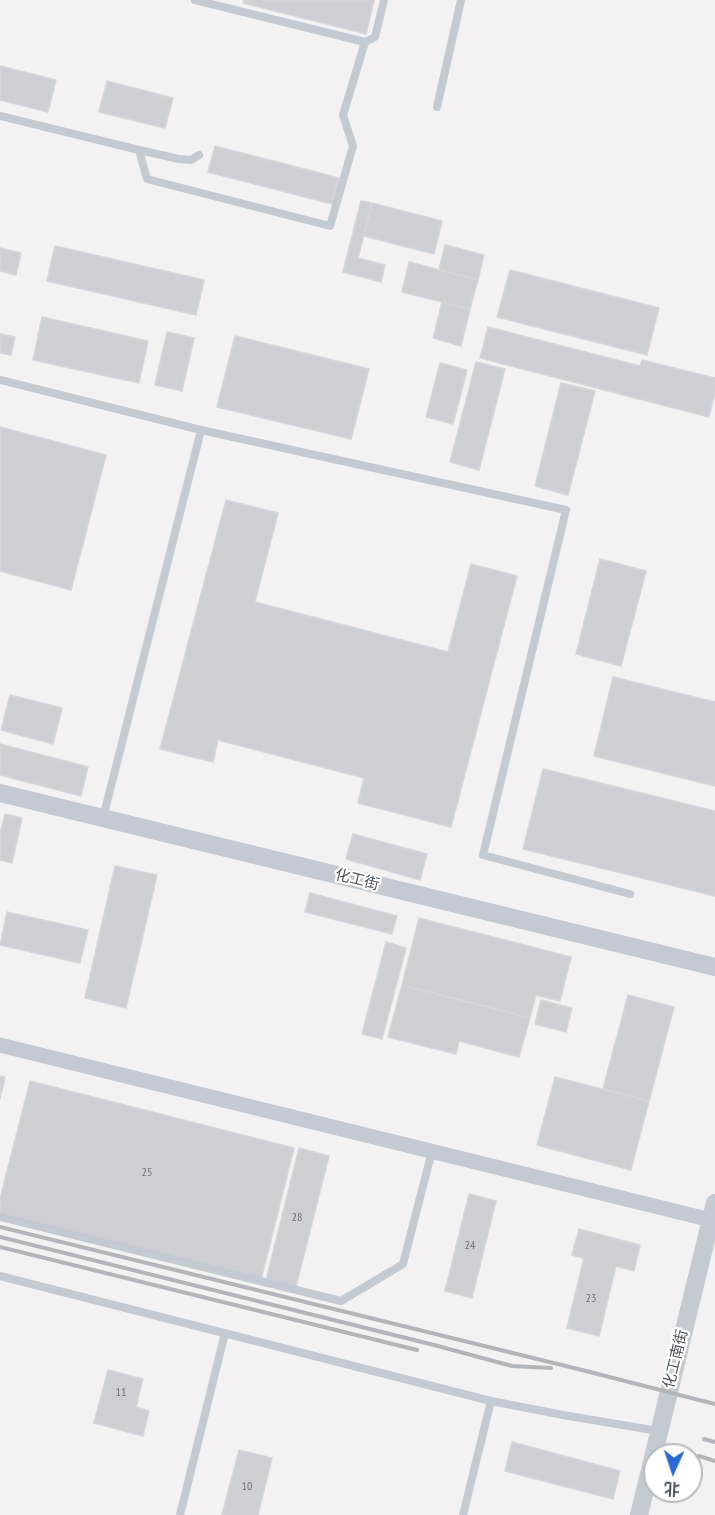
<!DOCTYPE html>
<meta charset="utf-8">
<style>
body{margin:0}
#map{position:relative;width:715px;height:1515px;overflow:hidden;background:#f3f1f1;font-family:"PT Sans Narrow","Noto Sans SC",sans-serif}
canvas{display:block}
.north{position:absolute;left:643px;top:1443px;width:60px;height:60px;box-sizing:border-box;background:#fff;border:2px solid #b7babe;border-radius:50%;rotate:183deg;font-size:16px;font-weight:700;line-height:24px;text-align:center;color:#4a525c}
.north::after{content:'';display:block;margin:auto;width:21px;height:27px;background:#2b6ad2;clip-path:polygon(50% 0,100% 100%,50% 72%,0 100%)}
</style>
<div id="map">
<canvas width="715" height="1515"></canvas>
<div class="north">北</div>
</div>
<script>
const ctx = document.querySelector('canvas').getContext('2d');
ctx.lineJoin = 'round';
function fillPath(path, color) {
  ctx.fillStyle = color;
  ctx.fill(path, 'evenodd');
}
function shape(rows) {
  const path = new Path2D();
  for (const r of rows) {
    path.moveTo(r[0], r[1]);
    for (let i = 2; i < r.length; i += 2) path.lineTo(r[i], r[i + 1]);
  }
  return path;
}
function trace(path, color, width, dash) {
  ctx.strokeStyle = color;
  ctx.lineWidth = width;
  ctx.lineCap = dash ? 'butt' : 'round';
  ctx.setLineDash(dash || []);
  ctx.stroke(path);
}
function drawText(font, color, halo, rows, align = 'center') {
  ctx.font = font + ' "PT Sans Narrow","Noto Sans SC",sans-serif';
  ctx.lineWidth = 4.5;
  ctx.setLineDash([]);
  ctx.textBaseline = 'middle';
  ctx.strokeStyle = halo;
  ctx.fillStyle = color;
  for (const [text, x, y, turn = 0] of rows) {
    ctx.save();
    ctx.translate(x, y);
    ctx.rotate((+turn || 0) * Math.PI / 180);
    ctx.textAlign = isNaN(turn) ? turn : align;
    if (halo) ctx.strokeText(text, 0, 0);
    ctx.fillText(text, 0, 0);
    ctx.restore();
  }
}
const building = shape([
 [244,0,374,0,366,34,243,3,244,0],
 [0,66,56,80,48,112,0,100,0,66],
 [107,81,173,98,165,128,99,112,107,81],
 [215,146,339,178,332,204,208,172,215,146],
 [361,201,372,203,358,258,385,265,381,282,343,272,361,201],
 [372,203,442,221,434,254,364,236,372,203],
 [445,245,484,255,478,280,439,270,445,245],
 [55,246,204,280,196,315,47,281,55,246],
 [0,248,21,253,16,275,0,271,0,248],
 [409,262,478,280,470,309,402,292,409,262],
 [510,270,659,308,647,355,497,317,510,270],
 [442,302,470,309,461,346,433,338,442,302],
 [42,317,148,341,139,383,33,360,42,317],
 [488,327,640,366,642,360,715,378,715,392,709,417,480,358,488,327],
 [167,332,194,338,182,391,155,385,167,332],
 [0,334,15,337,11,355,0,353,0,334],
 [235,336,369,369,351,439,217,407,235,336],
 [476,362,505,369,479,470,450,462,476,362],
 [440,363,467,370,453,424,426,417,440,363],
 [561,383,595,391,568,495,535,486,561,383],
 [0,427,106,455,71,590,0,571,0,427],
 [226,500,278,513,255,602,448,652,471,564,517,576,451,827,358,803,364,778,218,740,213,762,160,749,226,500],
 [600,559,646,571,621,666,576,654,600,559],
 [613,677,715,702,715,786,594,756,613,677],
 [10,695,62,708,53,744,1,730,10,695],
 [0,744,88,767,81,796,0,775,0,744],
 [543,769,715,811,715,896,523,849,543,769],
 [5,814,22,818,12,863,0,860,0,834,5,814],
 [353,834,427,854,420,880,346,859,353,834],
 [115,866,157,875,126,1008,85,998,115,866],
 [310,893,397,916,392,934,305,912,310,893],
 [7,912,88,930,80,963,0,945,7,912],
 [419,918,571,957,560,1001,536,995,530,1018,402,985,419,918],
 [386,942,406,948,382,1039,362,1034,386,942],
 [402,985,530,1018,519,1057,459,1041,456,1054,388,1037,402,985],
 [628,995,674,1007,649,1101,603,1089,628,995],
 [541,1000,572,1008,566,1032,535,1024,541,1000],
 [0,1076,5,1077,0,1099,0,1076],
 [555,1077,649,1101,631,1170,537,1145,555,1077],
 [30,1081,294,1148,261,1280,0,1214,0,1199,30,1081],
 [299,1148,329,1156,296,1287,266,1280,299,1148],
 [469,1194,496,1201,472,1298,445,1291,469,1194],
 [579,1229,640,1245,634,1271,616,1266,599,1336,567,1328,584,1258,572,1255,579,1229],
 [108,1370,143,1379,136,1407,149,1411,143,1436,94,1423,108,1370],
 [512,1442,620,1471,613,1499,505,1471,512,1442],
 [239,1450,272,1458,258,1515,222,1515,239,1450]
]);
fillPath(building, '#cecfd4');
trace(building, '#d5d6db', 1.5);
trace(shape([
 [195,0,365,42,375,37,384,0],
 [437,107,461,0],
 [0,116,139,150,147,179,330,226,353,146,343,115,365,42],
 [139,150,179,159,191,160,199,155],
 [0,380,201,430,566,510,483,855,630,894],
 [103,818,201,430],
 [0,1217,341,1301,403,1264,432,1151],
 [0,1276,491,1401,563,1415,658,1431],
 [180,1515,225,1333],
 [463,1515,491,1401]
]), '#c3cad1', 8);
trace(shape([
 [0,1045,711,1220]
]), '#c3cad1', 15);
trace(shape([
 [0,793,715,967],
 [639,1515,715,1203]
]), '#c3cad1', 18);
trace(shape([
 [0,1227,586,1371,715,1404],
 [0,1237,434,1345,512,1366,551,1368],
 [0,1247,417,1350],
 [704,1439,715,1442],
 [699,1456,715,1461]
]), '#b3b5ba', 4);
drawText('12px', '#6b717a', null, [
 ["25",147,1173],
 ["28",297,1218],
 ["24",470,1246],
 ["23",591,1299],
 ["11",121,1393],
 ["10",247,1487]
]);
drawText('15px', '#4a525c', '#fff', [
 ["化工街",357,880,14],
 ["化工南街",676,1359,-76]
]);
</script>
